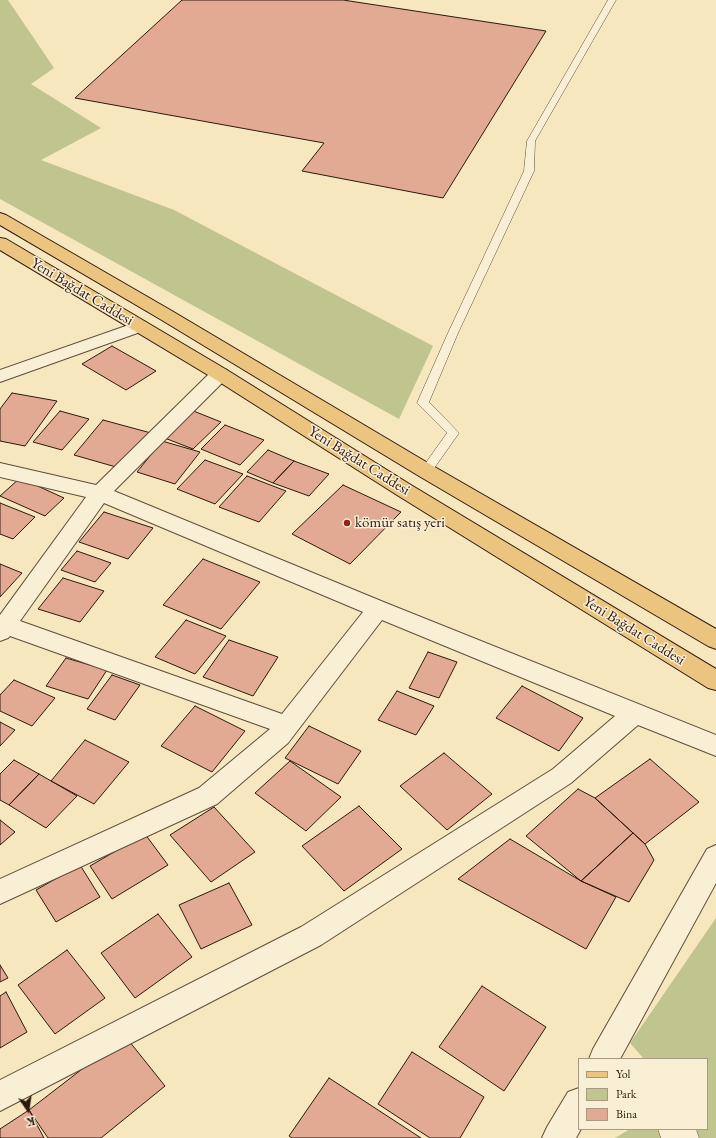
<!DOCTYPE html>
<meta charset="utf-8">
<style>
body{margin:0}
#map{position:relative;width:716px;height:1138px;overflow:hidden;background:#f6e7bf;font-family:"EB Garamond",serif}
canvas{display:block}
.legend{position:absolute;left:578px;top:1058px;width:130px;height:72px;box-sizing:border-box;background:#f9efd5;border:1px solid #a89985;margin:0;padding:5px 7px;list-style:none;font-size:12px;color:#2e180e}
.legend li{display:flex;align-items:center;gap:8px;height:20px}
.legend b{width:20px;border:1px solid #a89985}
.north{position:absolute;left:8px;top:1090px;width:40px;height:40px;-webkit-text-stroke:3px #f9efd5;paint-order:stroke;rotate:167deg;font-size:11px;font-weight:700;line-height:16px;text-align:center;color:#2e180e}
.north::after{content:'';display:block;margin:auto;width:14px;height:18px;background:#2e180e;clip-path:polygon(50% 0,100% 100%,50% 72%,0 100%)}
</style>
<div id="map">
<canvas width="716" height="1138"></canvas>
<ul class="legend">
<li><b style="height:5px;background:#ebc480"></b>Yol</li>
<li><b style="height:11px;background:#c0c48f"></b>Park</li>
<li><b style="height:11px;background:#e2aa93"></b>Bina</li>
</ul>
<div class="north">K</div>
</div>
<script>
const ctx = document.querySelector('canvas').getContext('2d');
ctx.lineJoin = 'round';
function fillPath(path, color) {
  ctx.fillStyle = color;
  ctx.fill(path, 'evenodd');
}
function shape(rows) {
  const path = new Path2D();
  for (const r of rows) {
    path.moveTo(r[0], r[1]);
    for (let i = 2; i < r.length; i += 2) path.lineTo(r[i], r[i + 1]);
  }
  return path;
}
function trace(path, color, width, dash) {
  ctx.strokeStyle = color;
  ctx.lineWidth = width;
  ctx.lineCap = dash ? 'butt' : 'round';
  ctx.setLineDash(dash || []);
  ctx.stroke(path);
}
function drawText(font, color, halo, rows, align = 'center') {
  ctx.font = font + ' "EB Garamond",serif';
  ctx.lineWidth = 3;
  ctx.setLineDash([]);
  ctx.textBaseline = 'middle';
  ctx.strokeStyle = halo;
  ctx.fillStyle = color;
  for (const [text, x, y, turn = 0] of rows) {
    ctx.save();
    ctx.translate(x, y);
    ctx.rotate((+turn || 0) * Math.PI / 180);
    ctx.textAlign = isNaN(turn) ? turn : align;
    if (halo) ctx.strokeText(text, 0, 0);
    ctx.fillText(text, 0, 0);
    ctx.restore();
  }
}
fillPath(shape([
 [0,0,8,0,54,68,31,84,101,128,41,160,174,210,433,346,399,419,0,199],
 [716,918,716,1138,615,1138,630,1129,707,1129,707,1059,644,1059,630,1043]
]), '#c0c48f');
const building = shape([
 [182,0,343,0,546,31,443,198,302,171,324,143,75,98,182,0],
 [112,346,156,371,126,390,82,364,112,346],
 [12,393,57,401,25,446,0,441,0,409,12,393],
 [191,410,221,422,193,449,162,437,191,410],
 [60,411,89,419,62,450,33,442,60,411],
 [103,420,151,433,123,469,74,455,103,420],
 [225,425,264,440,240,465,201,449,225,425],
 [162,441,200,452,175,484,137,472,162,441],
 [268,450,294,461,273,483,247,472,268,450],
 [205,460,243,474,215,504,177,489,205,460],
 [294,461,329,474,309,496,273,483,294,461],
 [247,476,286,491,259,522,219,507,247,476],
 [20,478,64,498,45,516,0,496,20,478],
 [343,485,401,512,350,564,292,534,343,485],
 [0,503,35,517,13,539,0,534,0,503],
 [104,512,153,528,128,559,79,542,104,512],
 [77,551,111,563,95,582,61,570,77,551],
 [203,559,260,582,221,629,163,605,203,559],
 [0,564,22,573,0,597,0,564],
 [63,578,104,591,80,622,38,609,63,578],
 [186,620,226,636,195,674,155,657,186,620],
 [229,640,278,657,253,696,203,677,229,640],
 [428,652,457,662,439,698,409,688,428,652],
 [66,658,107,670,88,699,46,686,66,658],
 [112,675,140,685,115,720,87,709,112,675],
 [14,680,55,698,32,726,0,711,0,695,14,680],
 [522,686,583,718,559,751,496,718,522,686],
 [397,691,434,706,416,735,378,720,397,691],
 [195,706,245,731,212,772,161,746,195,706],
 [0,722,15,730,0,746,0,722],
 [309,726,361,751,338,784,285,758,309,726],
 [85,740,129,762,94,804,51,781,85,740],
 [444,753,492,794,447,830,400,786,444,753],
 [650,759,699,802,645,844,595,798,650,759],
 [14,760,39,774,9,805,0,800,0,774,14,760],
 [290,761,341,797,306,831,255,793,290,761],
 [39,774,77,796,46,828,9,805,39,774],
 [578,789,595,798,633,833,581,881,526,836,578,789],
 [359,806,402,849,344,891,302,846,359,806],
 [214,807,255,852,211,882,170,835,214,807],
 [0,820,15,832,0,845,0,820],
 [633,833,645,844,654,860,629,902,581,881,633,833],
 [145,834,168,865,112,899,90,866,145,834],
 [510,839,581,881,616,897,586,949,458,879,510,839],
 [80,865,100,897,56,922,36,890,80,865],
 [229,883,252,925,201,949,179,905,229,883],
 [158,914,192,957,135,998,101,953,158,914],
 [67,950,105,998,55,1034,18,985,67,950],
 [0,965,8,978,0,982,0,965],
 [482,986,546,1027,504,1091,439,1047,482,986],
 [6,992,27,1032,0,1048,0,996,6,992],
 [125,1036,165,1086,101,1138,48,1138,29,1110,125,1036],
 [412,1052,484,1097,460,1138,430,1138,378,1104,412,1052],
 [329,1078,421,1138,292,1138,289,1136,329,1078],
 [29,1110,44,1138,0,1138,0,1129,29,1110]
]);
fillPath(building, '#e2aa93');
trace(building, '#2e180e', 1);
const service = shape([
 [608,0,616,0,535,141,534,171,458,333,429,402,459,433,430,474,422,474,420,471,447,433,417,403,448,333,524,171,527,141,608,0]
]);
const pedestrian = shape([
 [658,1129,696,1129,699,1138,661,1138,658,1129]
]);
const minor = shape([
 [140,321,146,322,149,326,146,330,0,382,0,370,140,321],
 [220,368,227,370,229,374,227,378,114,491,386,603,716,735,716,756,638,725,571,783,321,945,0,1111,0,1080,301,927,553,769,615,716,382,620,288,743,217,804,0,904,0,879,199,788,270,729,10,636,8,638,0,641,0,615,86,497,0,477,0,463,96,485,213,370,220,368],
 [104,503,363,612,282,714,20,621,104,503],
 [716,845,716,883,620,1059,589,1059,593,1049,707,849,716,845],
 [579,1088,579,1129,581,1129,576,1138,542,1138,547,1127,568,1092,579,1088]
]);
const primary = shape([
 [0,213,6,215,172,311,433,466,716,629,716,649,708,646,419,476,160,319,0,225,0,213],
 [0,238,6,239,227,370,411,485,716,669,716,690,708,688,397,495,213,378,0,250,0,238]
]);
trace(service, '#604c3a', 1);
trace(pedestrian, '#604c3a', 1);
trace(minor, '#604c3a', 2);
trace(primary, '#2e180e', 2);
fillPath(service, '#f9efd5');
fillPath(pedestrian, '#f9efd5');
fillPath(minor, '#f9efd5');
fillPath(primary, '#ebc480');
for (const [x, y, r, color] of [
 [347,523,4,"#8f2418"]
]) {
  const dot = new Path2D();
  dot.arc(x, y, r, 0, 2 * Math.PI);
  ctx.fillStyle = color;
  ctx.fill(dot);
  trace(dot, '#f9efd5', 1.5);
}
drawText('15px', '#2e180e', '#f9efd5', [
 ["Yeni Bağdat Caddesi",82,292,31],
 ["Yeni Bağdat Caddesi",359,461,32],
 ["Yeni Bağdat Caddesi",634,631,32]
]);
drawText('15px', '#2e180e', '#f9efd5', [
 ["kömür satış yeri",355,523]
], 'left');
</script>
